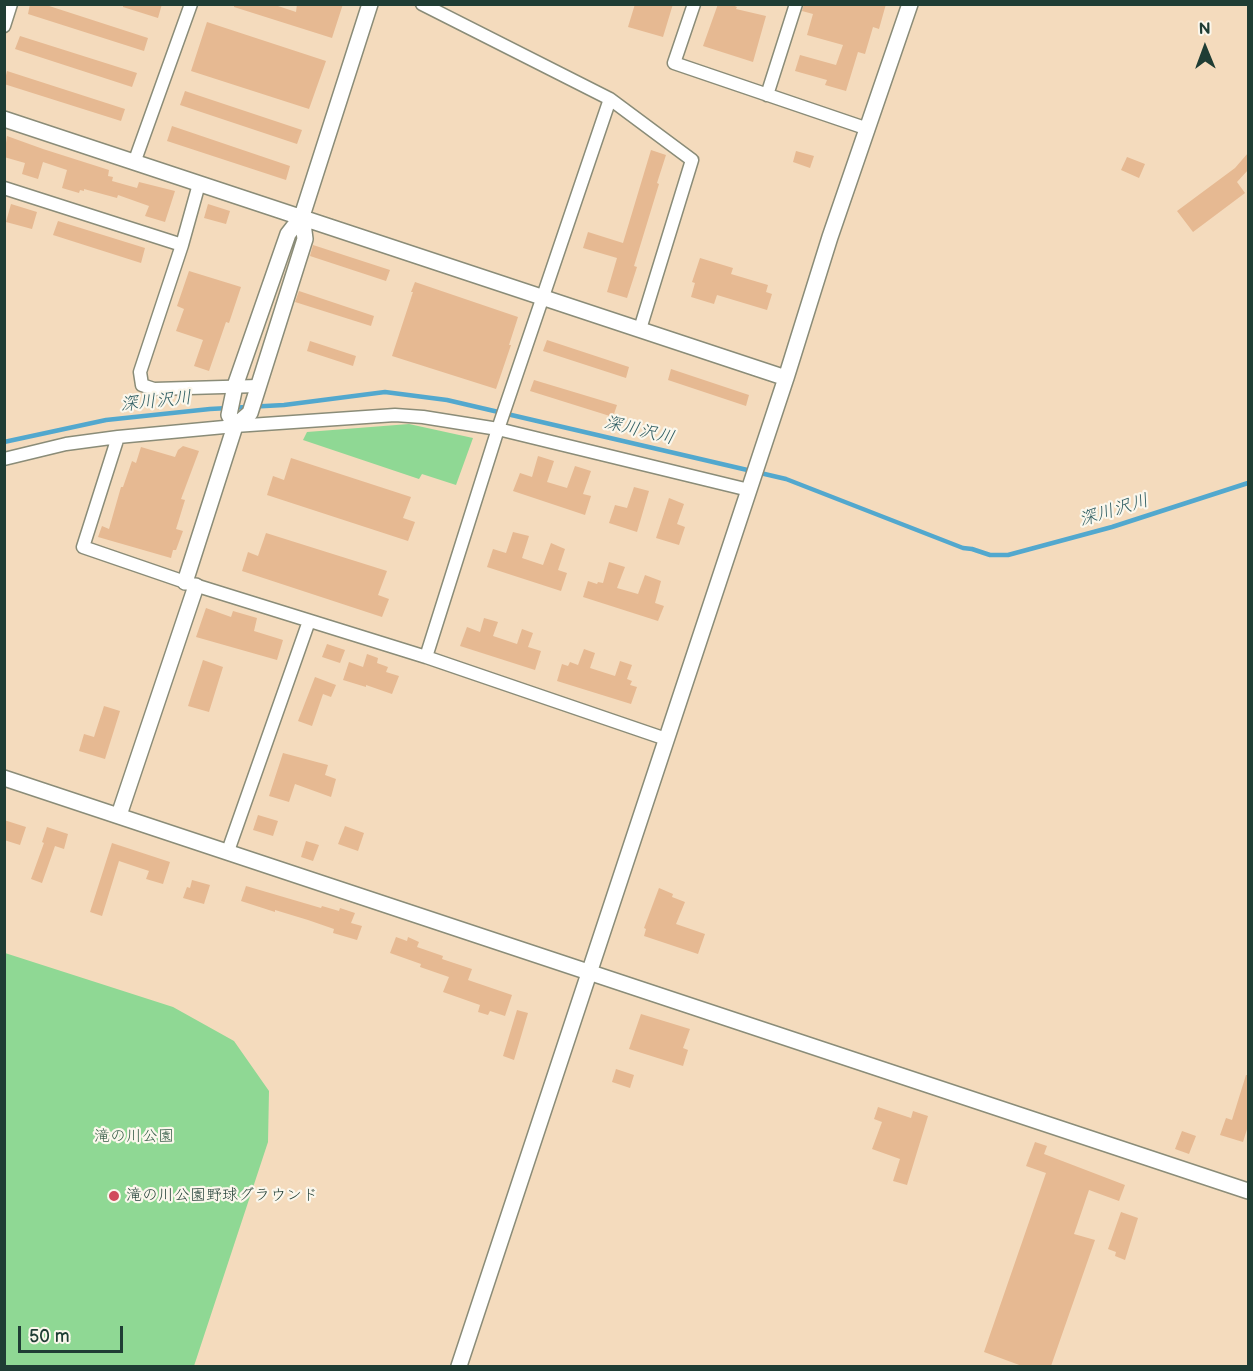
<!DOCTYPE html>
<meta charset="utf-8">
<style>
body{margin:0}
#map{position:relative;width:1253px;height:1371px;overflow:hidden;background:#f4dbbd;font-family:"Balsamiq Sans",sans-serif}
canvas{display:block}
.frame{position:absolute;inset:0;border:6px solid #1f3d34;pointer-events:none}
.north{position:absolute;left:1175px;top:18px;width:60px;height:60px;-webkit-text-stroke:4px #fbf7ec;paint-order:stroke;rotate:359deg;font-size:16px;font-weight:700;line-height:24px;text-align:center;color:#1f3d34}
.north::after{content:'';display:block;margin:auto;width:21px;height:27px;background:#1f3d34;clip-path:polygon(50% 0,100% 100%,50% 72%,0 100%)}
.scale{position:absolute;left:18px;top:1326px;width:105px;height:27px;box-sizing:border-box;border:3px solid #1f3d34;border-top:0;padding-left:8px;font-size:18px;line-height:21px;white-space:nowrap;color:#1f3d34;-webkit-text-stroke:4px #fbf7ec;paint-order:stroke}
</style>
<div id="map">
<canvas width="1253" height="1371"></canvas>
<div class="frame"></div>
<div class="north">N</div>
<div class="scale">50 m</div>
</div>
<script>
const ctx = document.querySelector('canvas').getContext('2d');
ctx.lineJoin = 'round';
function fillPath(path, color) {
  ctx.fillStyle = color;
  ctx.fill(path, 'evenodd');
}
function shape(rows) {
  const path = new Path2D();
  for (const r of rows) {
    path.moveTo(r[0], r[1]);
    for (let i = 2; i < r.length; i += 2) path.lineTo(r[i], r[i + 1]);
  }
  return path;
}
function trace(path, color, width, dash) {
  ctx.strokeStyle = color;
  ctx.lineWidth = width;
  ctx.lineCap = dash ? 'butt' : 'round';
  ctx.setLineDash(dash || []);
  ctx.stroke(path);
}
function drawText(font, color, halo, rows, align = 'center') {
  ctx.font = font + ' "Balsamiq Sans","Klee One",sans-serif';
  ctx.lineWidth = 4.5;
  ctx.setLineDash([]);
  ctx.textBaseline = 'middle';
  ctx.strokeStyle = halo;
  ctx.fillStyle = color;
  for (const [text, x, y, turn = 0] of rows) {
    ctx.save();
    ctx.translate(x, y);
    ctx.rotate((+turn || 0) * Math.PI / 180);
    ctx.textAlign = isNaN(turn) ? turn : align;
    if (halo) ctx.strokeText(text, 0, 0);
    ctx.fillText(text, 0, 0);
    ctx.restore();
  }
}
fillPath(shape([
 [409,424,473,438,456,485,422,474,419,479,303,440,307,432],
 [5,953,173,1007,234,1041,269,1091,268,1142,194,1366,5,1366]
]), '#8fd894');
trace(shape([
 [4,442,106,420,210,409,284,405,385,392,447,400,786,479,963,548,972,549,990,555,1008,555,1112,527,1248,483]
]), '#52a8ce', 4.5);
fillPath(shape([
 [30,4,43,4,148,38,144,51,28,14],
 [123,4,162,4,158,18,123,7],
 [234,4,272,4,296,12,297,4,343,4,332,38,234,7],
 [635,4,673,4,663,37,628,27],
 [718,4,730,4,737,7,736,9,766,16,753,62,703,46],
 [804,4,886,4,879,29,873,27,865,54,858,52,846,91,825,85,827,80,795,71,800,55,836,65,843,45,807,35,813,14,802,11],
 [207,22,326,61,309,109,191,71],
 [20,36,137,73,132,87,15,49],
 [7,71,125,109,121,121,4,84],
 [185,91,302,130,297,144,180,105],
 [172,126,290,166,286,180,167,141],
 [7,136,43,149,109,170,108,176,113,177,112,181,137,188,139,182,175,191,165,222,145,216,149,206,118,195,117,198,84,189,84,191,80,190,79,193,62,188,67,170,43,162,38,179,22,174,25,163,4,157],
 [651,150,666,155,657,183,659,184,634,266,637,267,627,298,607,292,617,258,583,248,588,232,623,243],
 [796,151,814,156,810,168,793,162],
 [1248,153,1248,170,1237,182,1245,193,1193,232,1177,211,1235,168],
 [1127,157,1145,164,1139,178,1121,170],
 [11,204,37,212,32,229,6,222],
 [208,204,230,211,226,224,204,218],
 [58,221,145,248,141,263,53,235],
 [313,245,390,270,386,281,310,256],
 [700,258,733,268,731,274,768,285,766,292,772,294,767,310,717,295,714,304,691,297,695,283,692,282],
 [189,271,241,287,229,323,226,322,209,371,194,366,203,340,176,331,184,309,177,306],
 [415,282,518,317,509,345,511,345,496,389,392,356,413,292,411,292],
 [299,291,374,316,371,326,295,302],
 [547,340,629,367,626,378,543,351],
 [310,341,356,356,353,366,307,351],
 [671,369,749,395,746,406,668,380],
 [534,380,617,405,613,417,530,391],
 [183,446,199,451,181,499,185,500,176,529,183,531,176,550,173,550,171,558,98,537,102,526,109,529,121,487,123,487,132,461,136,463,141,447,175,457,178,450],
 [538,456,554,461,547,482,567,488,575,466,591,471,583,494,591,496,585,515,513,491,520,473,532,477],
 [291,458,411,497,403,518,415,522,408,541,267,495,273,476,284,480],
 [634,487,649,491,637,532,609,523,615,505,627,508],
 [669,498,684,504,677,524,685,527,679,545,656,538],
 [513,532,529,536,522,558,543,565,551,543,565,549,558,570,567,573,561,591,487,567,493,549,506,553],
 [266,533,387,571,378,595,389,599,382,617,242,571,248,552,258,556],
 [609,562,625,567,617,588,638,594,645,575,661,581,655,603,664,606,658,621,583,597,588,581,597,584,598,582,603,583],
 [206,608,231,617,233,611,257,618,254,631,283,640,277,660,196,637],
 [484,618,498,622,493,636,517,644,522,629,533,633,528,647,541,651,535,670,460,646,467,627,480,632],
 [327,644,345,650,340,663,322,657],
 [584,649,595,653,590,668,615,676,620,661,632,665,627,679,632,681,630,685,637,687,631,704,557,681,562,664,568,666,570,662,578,665],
 [367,654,378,658,377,663,388,667,386,672,399,676,392,694,366,685,366,687,343,680,349,662,363,667],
 [203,660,223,667,209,712,188,706],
 [315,677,336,685,331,697,323,694,312,726,298,721],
 [104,706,120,711,105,759,79,751,84,734,94,737],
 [283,753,328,765,325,775,336,779,331,797,295,784,289,802,269,796],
 [258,815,278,821,273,836,253,830],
 [4,820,26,827,20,845,4,840],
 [345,826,364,833,358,851,338,844],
 [47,827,68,834,64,849,55,846,42,883,31,879,44,843,42,842],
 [306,841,319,845,313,861,301,857],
 [112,843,170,862,163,884,146,879,149,871,119,861,102,916,90,912],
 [192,880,210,885,204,904,183,898,187,887,190,888],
 [246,886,321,908,322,906,339,911,340,908,355,913,351,923,362,926,357,940,333,933,334,929,308,920,275,910,275,912,241,901],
 [659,888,673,894,672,897,685,902,676,924,705,934,698,954,644,936,646,929,644,928],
 [396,937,407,941,408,937,419,942,417,947,443,956,442,959,472,969,468,980,512,995,505,1016,490,1011,488,1015,478,1012,480,1005,443,992,449,977,420,967,421,964,390,953],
 [517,1010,528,1013,514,1060,503,1056],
 [641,1014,690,1029,683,1048,688,1050,683,1066,629,1049],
 [616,1069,634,1075,630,1088,612,1082],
 [1246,1075,1248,1075,1248,1126,1243,1142,1220,1135,1226,1118,1232,1120],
 [878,1107,911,1118,913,1111,928,1116,907,1185,893,1181,900,1159,872,1149,882,1122,874,1119],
 [1182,1131,1196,1136,1189,1154,1175,1149],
 [1035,1142,1047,1146,1044,1154,1125,1185,1119,1201,1089,1190,1074,1234,1095,1240,1051,1366,1022,1366,984,1352,1046,1173,1026,1166],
 [1121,1212,1138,1218,1125,1260,1115,1256,1116,1252,1108,1249]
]), '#e6b992');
const minor = shape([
 [422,4,610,99,498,429,426,657],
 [694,4,674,63,868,129],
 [4,26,11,4],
 [767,95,796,4],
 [610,99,692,160,640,329],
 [134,163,191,4],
 [199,184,182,245,140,372,142,385,154,389,258,386],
 [4,188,182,245],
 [118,437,83,547,185,582,426,657,666,739],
 [4,459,66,444,118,437,235,426,395,415,423,417,498,429,749,490],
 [228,851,309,621]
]);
const tertiary = shape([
 [4,119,786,378,459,1366],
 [786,378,830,237,910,4],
 [235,426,229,415,235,386,288,234,302,216,370,4],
 [185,582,235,426,250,413,305,239,302,216],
 [4,778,1248,1191],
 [119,815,196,586]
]);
trace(minor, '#8a8c78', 15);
trace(tertiary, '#8a8c78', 18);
trace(minor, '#fff', 12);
trace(tertiary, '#fff', 15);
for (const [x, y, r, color] of [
 [114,1196,6,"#d1495b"]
]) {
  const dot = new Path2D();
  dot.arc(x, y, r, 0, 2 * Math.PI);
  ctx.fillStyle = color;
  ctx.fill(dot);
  trace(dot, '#fbf7ec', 2);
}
drawText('16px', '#355c47', '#fbf7ec', [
 ["滝の川公園",134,1137]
]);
drawText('16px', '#1f3d34', '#fbf7ec', [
 ["滝の川公園野球グラウンド",126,1196]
], 'left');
drawText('italic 18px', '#2e5d62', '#fbf7ec', [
 ["深川沢川",156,402,-6],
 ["深川沢川",639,431,13],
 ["深川沢川",1114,511,-17]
]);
</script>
